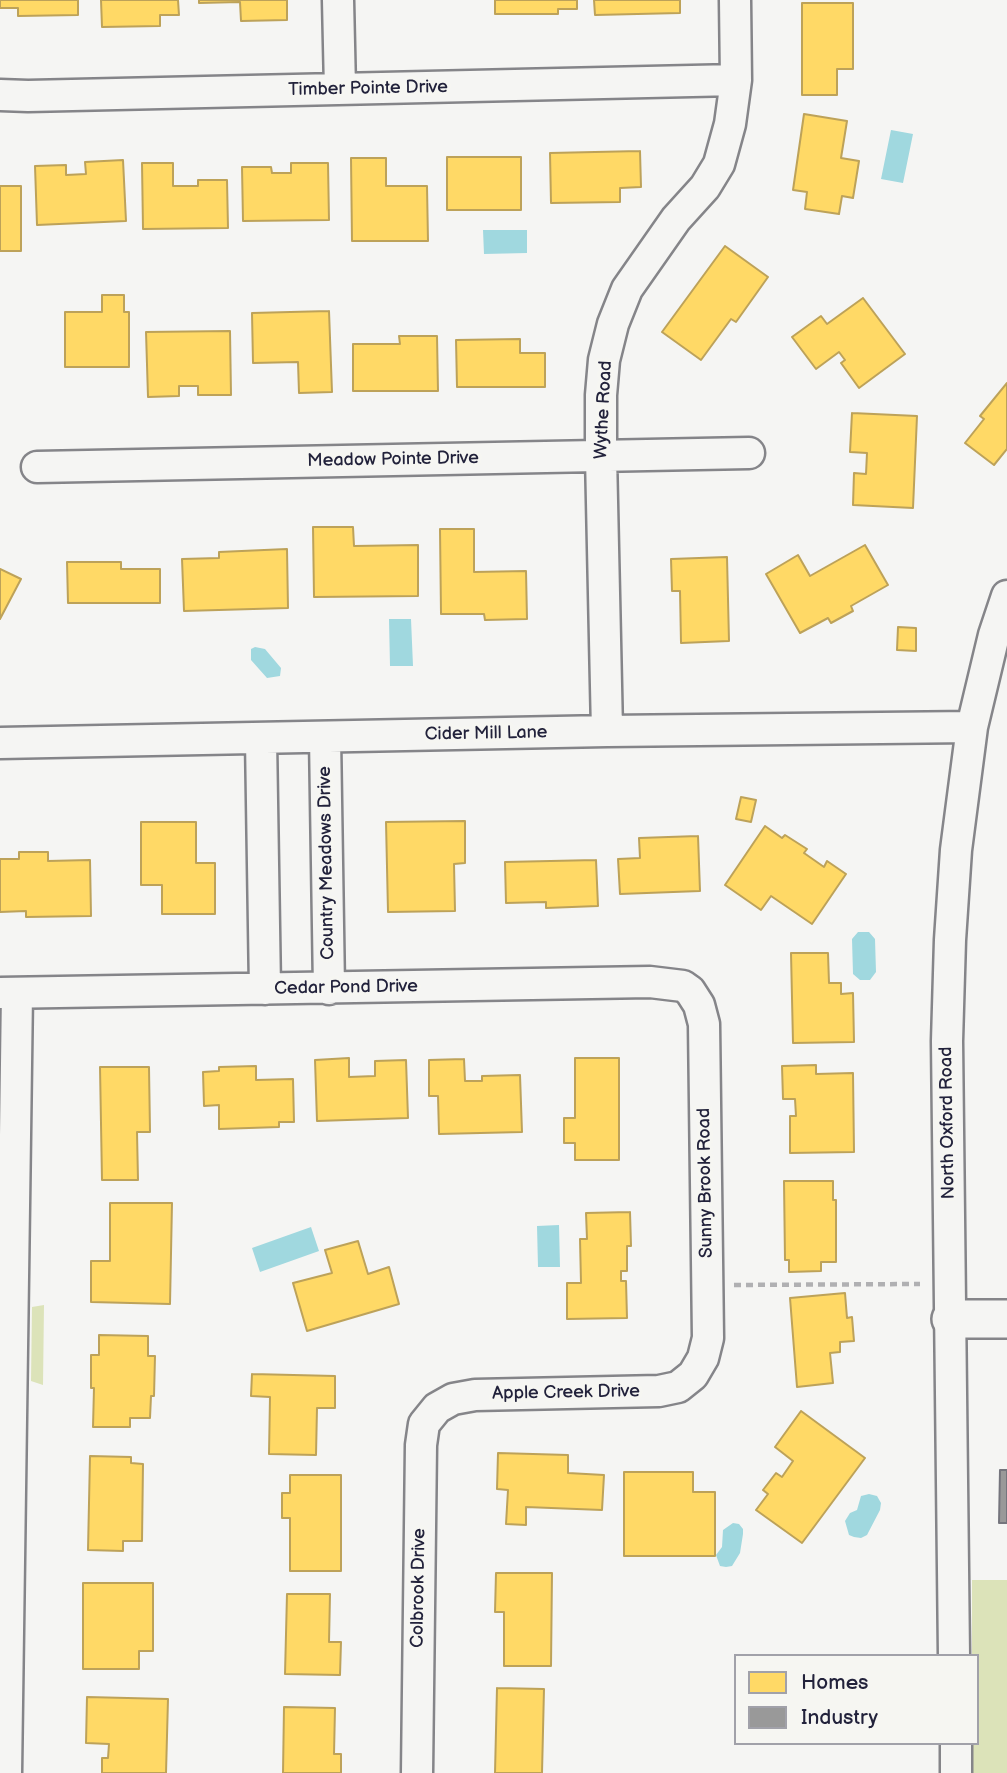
<!DOCTYPE html>
<style>
body{margin:0}
#map{position:relative;width:1007px;height:1773px;overflow:hidden;background:#f5f5f3;font-family:"Balsamiq Sans",sans-serif}
canvas{display:block}
.legend{position:absolute;left:734px;top:1654px;width:245px;height:91px;box-sizing:border-box;background:#f6f6f2;border:2px solid #a1a1a9;margin:0;padding:9px 12px;list-style:none;font-size:21px;color:#22223b}
.legend li{display:flex;align-items:center;gap:14px;height:35px}
.legend b{width:35px;border:2px solid #a1a1a9}
</style>
<div id="map">
<canvas width="1007" height="1773"></canvas>
<ul class="legend">
<li><b style="height:19px;background:#ffd966"></b>Homes</li>
<li><b style="height:19px;background:#999"></b>Industry</li>
</ul>
</div>
<script>
const ctx = document.querySelector('canvas').getContext('2d');
ctx.lineJoin = 'round';
function fillPath(path, color) {
  ctx.fillStyle = color;
  ctx.fill(path, 'evenodd');
}
function shape(rows) {
  const path = new Path2D();
  for (const r of rows) {
    path.moveTo(r[0], r[1]);
    for (let i = 2; i < r.length; i += 2) path.lineTo(r[i], r[i + 1]);
  }
  return path;
}
function trace(path, color, width, dash) {
  ctx.strokeStyle = color;
  ctx.lineWidth = width;
  ctx.lineCap = dash ? 'butt' : 'round';
  ctx.setLineDash(dash || []);
  ctx.stroke(path);
}
function drawText(font, color, halo, rows, align = 'center') {
  ctx.font = font + ' "Balsamiq Sans",sans-serif';
  ctx.lineWidth = 7;
  ctx.setLineDash([]);
  ctx.textBaseline = 'middle';
  ctx.strokeStyle = halo;
  ctx.fillStyle = color;
  for (const [text, x, y, turn = 0] of rows) {
    ctx.save();
    ctx.translate(x, y);
    ctx.rotate((+turn || 0) * Math.PI / 180);
    ctx.textAlign = isNaN(turn) ? turn : align;
    if (halo) ctx.strokeText(text, 0, 0);
    ctx.fillText(text, 0, 0);
    ctx.restore();
  }
}
fillPath(shape([
 [44,1305,43,1385,31,1381,32,1307],
 [972,1580,1007,1580,1007,1773,973,1773,973,1743,977,1743,977,1656,972,1656]
]), '#dce3b9');
fillPath(shape([
 [891,130,913,134,903,183,881,179],
 [483,230,527,230,527,253,484,254],
 [389,619,411,619,413,666,390,666],
 [255,647,265,649,281,668,280,676,267,678,251,660,251,649],
 [858,932,869,932,875,939,876,972,870,980,860,980,853,974,852,939],
 [559,1225,560,1267,538,1267,537,1226],
 [311,1227,319,1251,260,1272,252,1248],
 [869,1494,877,1496,881,1503,880,1510,867,1535,861,1538,854,1537,849,1535,845,1521,850,1513,857,1510,861,1496],
 [733,1523,739,1524,743,1529,743,1534,740,1553,732,1566,726,1567,720,1566,716,1555,722,1547,723,1530]
]), '#a0d8df');
const homes = shape([
 [0,0,78,0,78,15,18,16,18,8,0,8,0,0],
 [101,0,178,0,179,15,160,15,160,26,102,27,101,0],
 [199,0,287,0,287,20,241,21,240,2,199,3,199,0],
 [495,0,577,0,577,9,558,9,558,14,495,14,495,0],
 [594,0,680,0,680,13,595,15,594,0],
 [802,3,853,3,853,69,837,69,837,95,802,95,802,3],
 [804,114,847,121,841,158,859,161,853,198,842,196,839,214,805,209,807,192,793,190,804,114],
 [640,151,641,187,620,188,620,202,551,203,550,153,640,151],
 [447,157,521,157,521,210,447,210,447,157],
 [351,158,386,158,386,186,427,186,428,241,352,241,351,158],
 [123,160,126,221,37,225,35,166,66,165,66,175,86,174,85,162,123,160],
 [142,163,173,163,173,186,198,186,198,180,227,180,228,228,143,229,142,163],
 [291,163,328,163,329,220,243,221,242,167,271,167,272,173,291,173,291,163],
 [0,186,21,186,21,251,0,251,0,186],
 [725,246,768,277,736,322,731,319,701,360,662,332,725,246],
 [102,295,124,295,124,312,129,312,129,367,65,367,65,312,102,312,102,295],
 [863,298,905,354,859,388,841,363,845,360,839,352,816,369,792,337,821,316,827,324,863,298],
 [329,311,332,392,299,393,298,362,253,363,252,313,329,311],
 [230,331,231,395,198,395,198,386,179,386,179,396,148,397,146,332,230,331],
 [399,336,437,336,438,391,353,391,353,344,400,344,399,336],
 [520,339,520,353,545,353,545,387,457,387,456,340,520,339],
 [1007,383,1007,449,994,465,965,443,984,419,980,416,1007,383],
 [852,413,917,416,913,508,853,505,854,473,866,474,867,453,850,452,852,413],
 [313,527,353,527,354,546,418,545,418,596,314,597,313,527],
 [440,529,474,529,474,572,526,571,527,619,485,620,484,614,441,614,440,529],
 [865,545,888,585,851,606,853,611,831,623,828,618,800,633,766,574,798,555,810,576,865,545],
 [287,549,288,608,184,611,182,559,219,558,219,552,287,549],
 [727,557,729,641,681,643,680,591,672,591,671,559,727,557],
 [67,562,121,562,121,569,160,569,160,603,68,603,67,562],
 [0,569,21,579,0,619,0,569],
 [898,627,916,628,916,651,897,650,898,627],
 [741,797,756,800,751,822,736,819,741,797],
 [465,821,465,863,454,864,455,911,388,912,386,822,465,821],
 [141,822,196,822,196,863,215,863,215,914,162,914,162,885,141,885,141,822],
 [765,826,782,838,785,835,807,849,804,853,824,867,827,861,846,874,812,924,771,896,761,910,725,885,765,826],
 [698,836,700,891,620,894,618,859,640,858,639,838,698,836],
 [19,852,48,852,48,861,90,860,91,916,26,917,26,911,0,912,0,859,19,859,19,852],
 [596,860,598,906,546,908,546,902,506,903,505,862,596,860],
 [791,953,828,953,829,983,841,983,841,994,853,993,854,1042,793,1043,791,953],
 [349,1058,349,1077,375,1076,375,1061,406,1060,408,1118,317,1121,315,1060,349,1058],
 [575,1058,619,1058,619,1160,575,1160,575,1143,564,1143,564,1118,575,1118,575,1058],
 [464,1059,465,1081,482,1081,482,1076,520,1075,522,1132,439,1134,438,1096,429,1096,429,1060,464,1059],
 [816,1065,816,1074,853,1073,854,1152,790,1153,790,1116,796,1116,795,1099,783,1099,782,1066,816,1065],
 [256,1066,256,1080,293,1079,294,1122,279,1122,279,1127,219,1129,219,1105,204,1106,203,1072,219,1071,219,1067,256,1066],
 [100,1067,149,1067,150,1132,137,1132,138,1180,102,1180,100,1067],
 [784,1181,833,1181,833,1200,836,1200,836,1262,821,1262,821,1271,789,1272,789,1260,785,1260,784,1181],
 [110,1203,172,1203,170,1304,91,1302,91,1261,110,1261,110,1203],
 [630,1212,631,1246,627,1246,627,1271,621,1271,621,1281,626,1281,627,1318,567,1319,567,1283,581,1283,580,1239,587,1239,586,1213,630,1212],
 [358,1241,368,1274,389,1267,399,1304,307,1331,293,1283,332,1273,325,1250,358,1241],
 [845,1293,847,1318,852,1317,854,1341,840,1342,840,1352,830,1353,833,1383,797,1387,790,1298,845,1293],
 [99,1335,148,1336,148,1356,155,1356,154,1396,151,1396,150,1418,130,1418,130,1427,93,1427,94,1388,91,1388,91,1355,99,1355,99,1335],
 [252,1374,335,1376,335,1408,317,1408,316,1455,269,1454,270,1397,251,1396,252,1374],
 [801,1411,865,1458,802,1543,756,1510,768,1494,763,1490,776,1473,782,1477,793,1461,775,1447,801,1411],
 [498,1453,568,1455,568,1473,604,1475,602,1510,526,1507,526,1525,506,1524,508,1490,497,1489,498,1453],
 [90,1456,131,1457,131,1463,143,1464,142,1541,123,1541,123,1551,88,1550,90,1456],
 [624,1472,693,1472,693,1492,715,1492,715,1556,624,1556,624,1472],
 [290,1475,341,1475,341,1571,290,1571,290,1518,282,1518,282,1493,290,1493,290,1475],
 [496,1573,552,1573,551,1666,504,1666,504,1612,495,1612,496,1573],
 [83,1583,153,1583,153,1651,139,1651,139,1669,83,1669,83,1583],
 [287,1594,330,1594,329,1642,341,1642,340,1675,285,1674,287,1594],
 [497,1688,544,1689,542,1773,495,1773,497,1688],
 [87,1697,168,1699,166,1773,102,1773,102,1758,108,1758,109,1744,86,1743,87,1697],
 [284,1707,335,1708,334,1754,341,1754,341,1773,283,1773,284,1707]
]);
fillPath(homes, '#ffd966');
trace(homes, '#bda259', 2);
const industry = shape([
 [1000,1470,1007,1470,1007,1523,999,1523,1000,1470]
]);
fillPath(industry, '#999');
trace(industry, '#75757d', 2);
const minor = shape([
 [338,0,340,89],
 [0,95,28,96,736,80],
 [37,467,749,453],
 [607,731,601,456,601,395,604,360,613,324,627,289,676,219,705,187,719,164,730,124,736,80,735,0],
 [325,737,329,989],
 [261,739,265,989],
 [0,743,607,731,972,727],
 [0,993,650,982,683,986,690,991,699,1005,704,1024,708,1338,703,1358,693,1375,678,1387,659,1391,475,1395,453,1399,437,1408,424,1424,421,1445,417,1773],
 [954,1656,947,1041,950,940,956,850,972,727,994,635,1007,596],
 [956,1743,956,1773],
 [6,1773,17,993]
]);
const tertiary = shape([
 [951,1319,1007,1319]
]);
trace(minor, '#858589', 35);
trace(tertiary, '#858589', 42);
trace(shape([
 [734,1285,920,1284]
]), '#b0b0b2', 4.5, [7, 5]);
trace(minor, '#f5f5f3', 30);
trace(tertiary, '#f5f5f3', 37);
drawText('18px', '#22223b', '#f6f6f2', [
 ["Timber Pointe Drive",368,89,-1],
 ["Wythe Road",604,410,-87],
 ["Meadow Pointe Drive",393,460,-1],
 ["Cider Mill Lane",486,734,-1],
 ["Country Meadows Drive",327,863,-91],
 ["Cedar Pond Drive",346,988,-1],
 ["North Oxford Road",948,1123,-91],
 ["Sunny Brook Road",706,1183,-91],
 ["Apple Creek Drive",566,1393,-1],
 ["Colbrook Drive",419,1588,-89]
]);
</script>
